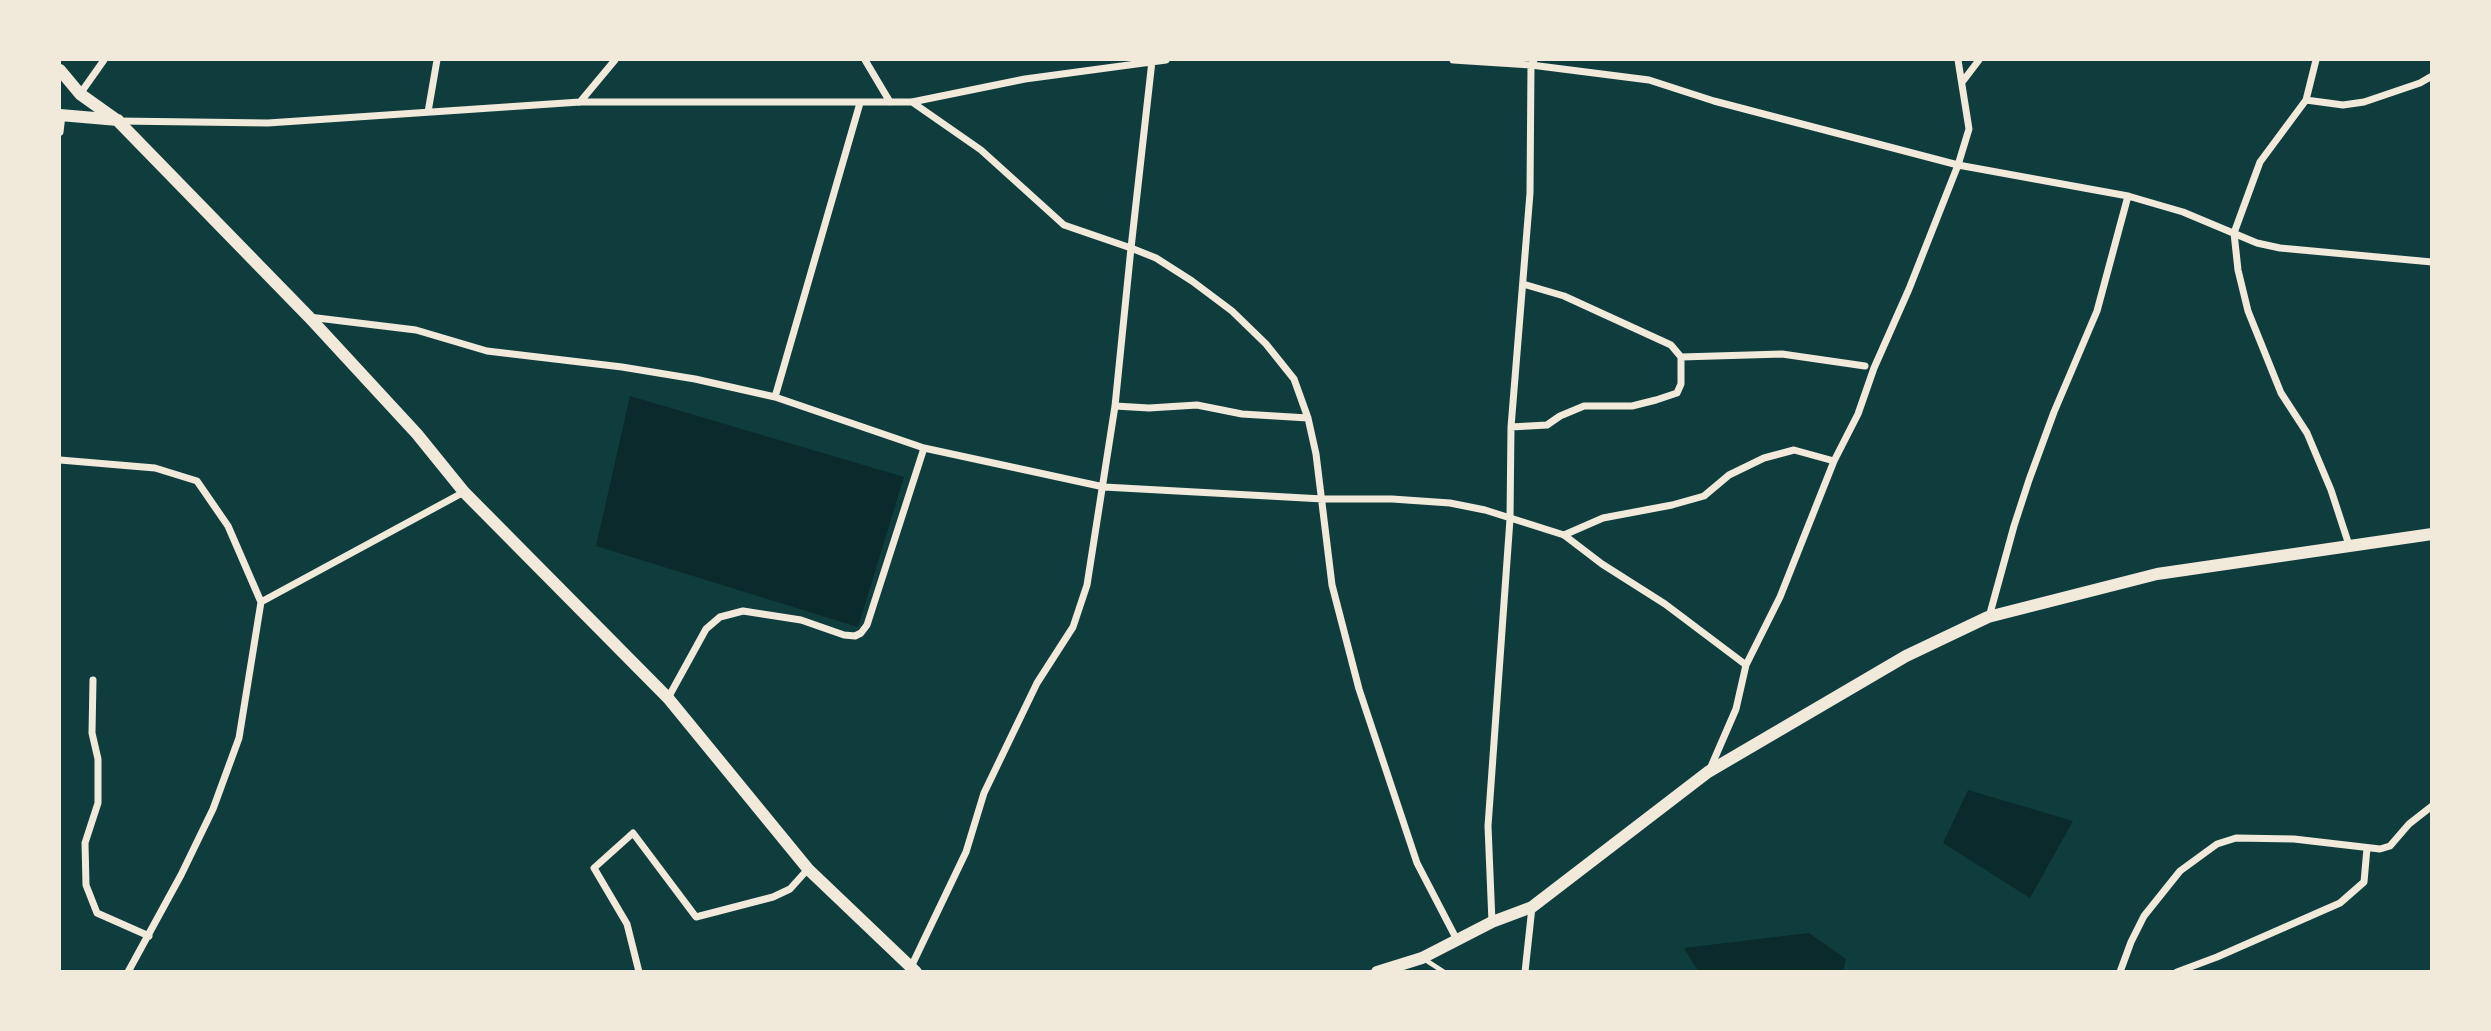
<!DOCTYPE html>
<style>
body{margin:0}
#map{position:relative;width:2491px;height:1031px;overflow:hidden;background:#0f3d3e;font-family:Ubuntu,sans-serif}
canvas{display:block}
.frame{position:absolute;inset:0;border:61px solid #f1e9da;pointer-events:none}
</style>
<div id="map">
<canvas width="2491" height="1031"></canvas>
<div class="frame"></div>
</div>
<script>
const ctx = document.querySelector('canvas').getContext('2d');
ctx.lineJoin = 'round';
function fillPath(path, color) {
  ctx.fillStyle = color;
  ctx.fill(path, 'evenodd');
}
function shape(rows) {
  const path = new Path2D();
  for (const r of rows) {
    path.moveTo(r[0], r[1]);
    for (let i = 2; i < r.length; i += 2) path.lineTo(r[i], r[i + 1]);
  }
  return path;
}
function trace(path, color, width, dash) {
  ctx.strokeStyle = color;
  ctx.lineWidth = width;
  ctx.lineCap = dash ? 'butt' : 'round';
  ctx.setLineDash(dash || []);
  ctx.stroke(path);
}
fillPath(shape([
 [630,396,904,477,858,627,596,546],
 [1968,790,2073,821,2030,898,1943,843],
 [1809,933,1846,959,1843,971,1698,971,1684,948]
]), '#0a2a2b');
trace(shape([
 [1424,959,1444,972]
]), '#f1e9da', 4.5);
trace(shape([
 [865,60,890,102],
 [1453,60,1531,65,1649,80,1714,101,1958,165,2128,196,2183,212,2257,243,2280,248,2432,262],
 [2316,60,2306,100,2260,162,2234,233,2238,270,2248,311,2281,393,2307,433,2331,490,2349,545],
 [1152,61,1131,248,1156,258,1192,281,1232,311,1266,344,1294,379,1308,418,1316,454,1332,585,1359,689,1417,863,1457,940],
 [1963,81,1979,60],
 [80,94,104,60],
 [2306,100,2343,105,2364,102,2420,83,2432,76],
 [580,102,615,60],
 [428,112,437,60],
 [119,121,268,123,580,102,912,102,1025,79,1166,60],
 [60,132,62,115],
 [309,317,416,330,487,351,622,367,695,379,775,397,924,448,1104,487,1323,499,1392,499,1450,503,1485,510,1564,535,1602,564,1665,604,1746,665],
 [1681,357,1782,354,1865,366],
 [775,397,860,103],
 [1115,406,1149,408,1197,405,1242,414,1308,418],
 [1511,427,1547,425,1560,416,1584,406,1632,406,1656,400,1677,393,1681,384,1681,357,1671,345,1564,296,1523,284],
 [60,460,155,468,197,481,228,526,261,602],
 [1564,535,1603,518,1672,505,1704,496,1729,475,1764,458,1794,450,1834,461],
 [1989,617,2014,526,2029,480,2054,412,2097,311,2128,196],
 [93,680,92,733,98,759,98,803,85,843,86,885,97,913,149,936],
 [668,698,706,629,720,617,743,611,801,620,844,635,855,636,861,633,867,625,924,448],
 [1710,769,1736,709,1746,665,1780,597,1834,461,1858,414,1874,368,1909,289,1958,165,1969,129,1958,60],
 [1492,922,1488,826,1510,519,1511,427,1530,193,1531,65,1534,60],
 [911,967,966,852,984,793,1037,683,1073,627,1087,585,1115,406,1131,248,1064,225,981,150,912,102],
 [128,972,181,875,213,809,239,738,261,602,464,492],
 [639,972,627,924,594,868,633,833,696,917,773,897,790,889,808,869],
 [1525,972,1532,907],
 [2120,972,2131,942,2144,916,2180,871,2217,844,2236,838,2294,839,2380,849,2390,846,2409,824,2432,806],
 [2177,972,2217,957,2340,903,2364,882,2367,848]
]), '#f1e9da', 7);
trace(shape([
 [60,70,80,94,118,121,309,317,417,434,464,492,668,698,808,869,916,972],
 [60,115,118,120],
 [1377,972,1422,958,1492,922,1532,907,1708,772,1906,656,1988,617,2157,574,2432,534]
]), '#f1e9da', 12);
</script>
